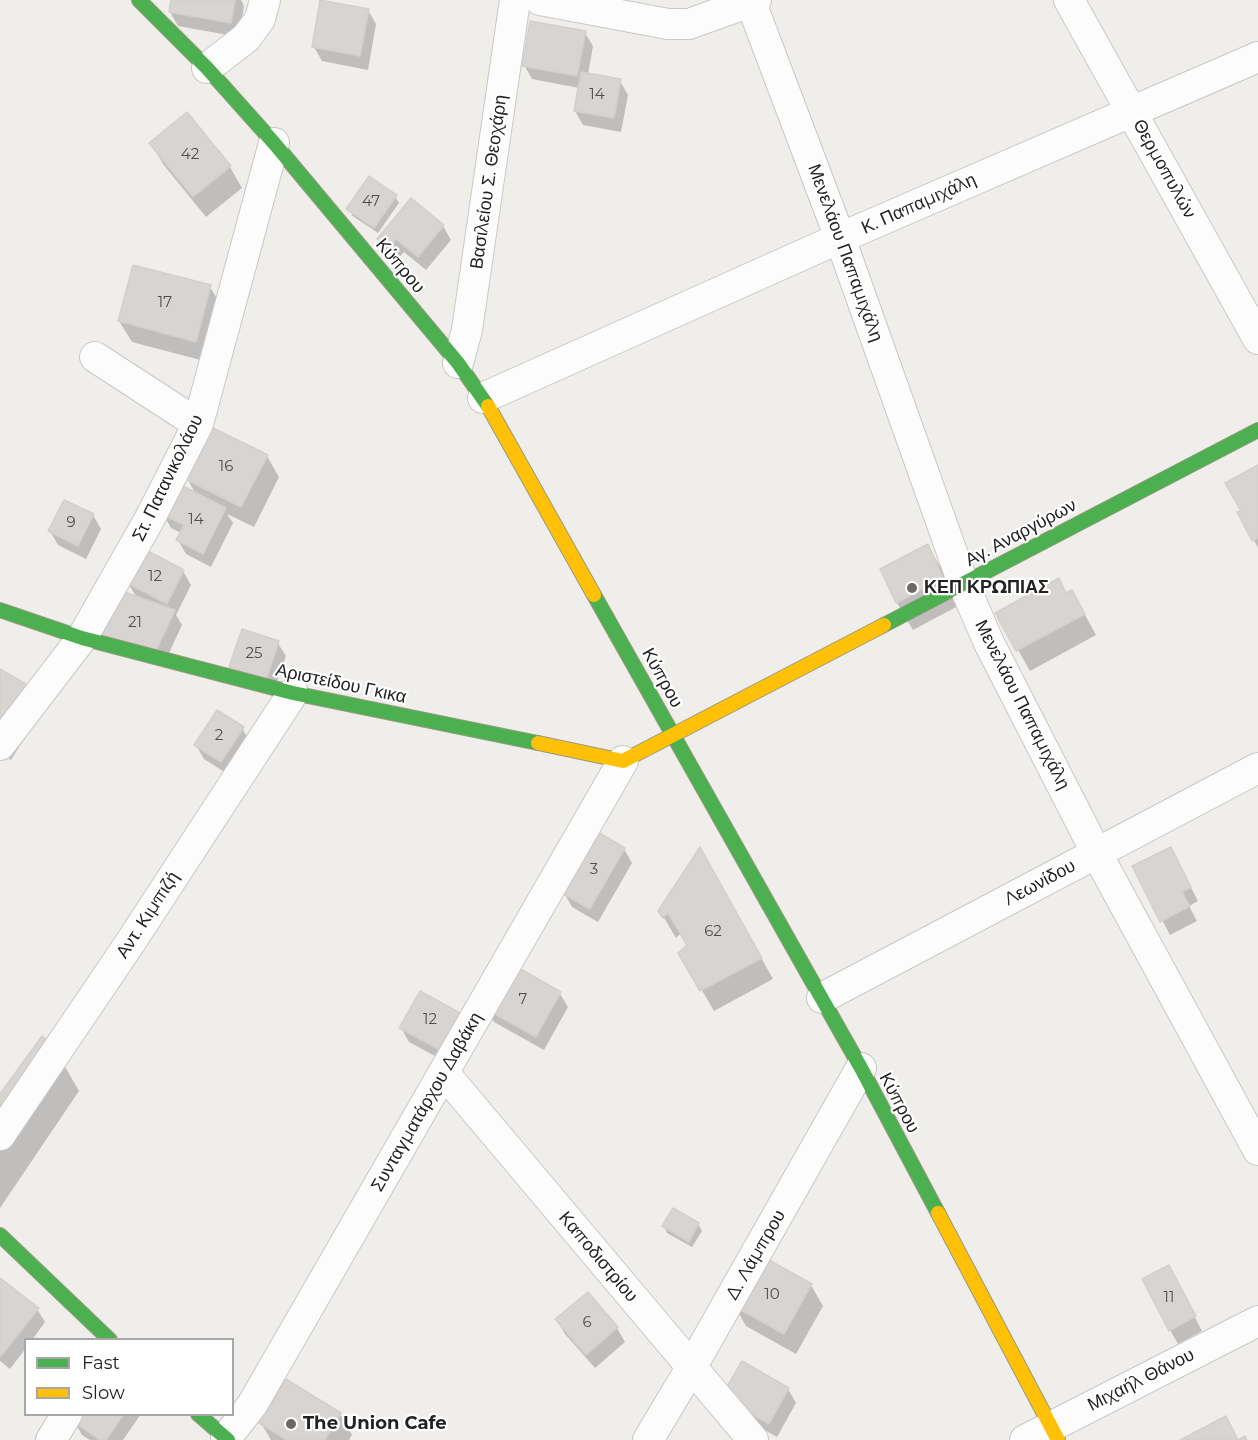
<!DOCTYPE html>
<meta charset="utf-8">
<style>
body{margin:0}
#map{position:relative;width:1258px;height:1440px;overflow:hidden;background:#f0eeeb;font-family:Montserrat,sans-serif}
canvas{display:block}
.legend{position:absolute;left:24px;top:1338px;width:210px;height:78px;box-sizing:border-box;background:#fff;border:2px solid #a7a7a7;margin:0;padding:8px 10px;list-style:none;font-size:18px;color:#222}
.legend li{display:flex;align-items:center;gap:12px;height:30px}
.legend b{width:30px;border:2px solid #a7a7a7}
</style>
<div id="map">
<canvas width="1258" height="1440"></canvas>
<ul class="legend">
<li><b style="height:8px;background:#4caf50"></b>Fast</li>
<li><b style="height:8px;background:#ffc107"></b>Slow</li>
</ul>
</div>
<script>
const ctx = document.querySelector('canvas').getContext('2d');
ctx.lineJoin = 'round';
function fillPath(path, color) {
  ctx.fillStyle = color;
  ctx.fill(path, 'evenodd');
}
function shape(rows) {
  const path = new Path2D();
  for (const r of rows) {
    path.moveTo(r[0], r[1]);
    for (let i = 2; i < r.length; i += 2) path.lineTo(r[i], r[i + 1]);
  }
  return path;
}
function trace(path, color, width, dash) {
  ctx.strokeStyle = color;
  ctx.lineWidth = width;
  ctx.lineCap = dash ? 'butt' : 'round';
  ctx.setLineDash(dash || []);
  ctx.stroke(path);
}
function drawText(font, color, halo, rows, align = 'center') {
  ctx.font = font + ' Montserrat,sans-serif';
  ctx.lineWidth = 4.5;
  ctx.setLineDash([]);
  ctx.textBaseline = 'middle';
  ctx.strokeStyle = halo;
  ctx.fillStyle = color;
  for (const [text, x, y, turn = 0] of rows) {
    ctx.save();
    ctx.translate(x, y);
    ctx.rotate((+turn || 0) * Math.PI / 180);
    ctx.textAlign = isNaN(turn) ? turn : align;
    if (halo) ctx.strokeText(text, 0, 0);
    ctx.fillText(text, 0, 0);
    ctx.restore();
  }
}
fillPath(shape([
 [172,0,241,0,244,6,239,37,178,26,170,12],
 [368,10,376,24,368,70,322,61,314,47],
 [585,33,593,46,588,75,620,81,628,95,621,132,583,125,575,111,579,88,532,79,524,65],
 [187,114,230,167,242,188,206,217,163,164,151,143],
 [395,196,399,203,378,233,351,215],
 [443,226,451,240,426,270,404,252,396,261,387,253,378,239],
 [210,287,223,308,208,362,132,342,119,321],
 [267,456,279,477,254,527,227,514,233,523,211,567,186,554,178,540,181,533,171,528,163,514,196,495,187,478],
 [1258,467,1258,548,1239,513,1243,511],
 [93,515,101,529,86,559,58,545,50,531],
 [928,546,944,573,958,606,913,630,897,603],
 [183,571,191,585,176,615,182,625,163,666,137,598,128,583],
 [1066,594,1084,613,1096,635,1030,671,997,613],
 [277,642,286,656,273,693,239,681],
 [0,671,42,710,11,760,0,753],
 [242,728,250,742,229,775,204,759,196,745],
 [624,849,632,863,598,922,572,907,564,893],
 [1178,863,1198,901,1189,906,1197,921,1170,935,1134,867],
 [712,870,773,979,714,1011,680,953,689,946,681,933,676,938,660,911],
 [511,965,560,994,568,1007,544,1050,494,1022,486,1008],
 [459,1014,467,1028,448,1063,409,1042,401,1028],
 [56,1051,79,1091,0,1208,0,1098],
 [674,1210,698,1224,702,1231,692,1247,667,1233,664,1226],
 [0,1280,37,1309,45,1322,32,1340,26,1340,26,1348,10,1369,0,1361],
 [1176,1281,1202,1331,1178,1344,1170,1330],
 [811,1285,823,1306,796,1354,746,1326,734,1305],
 [588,1294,617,1328,625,1342,595,1368,565,1334,557,1320],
 [788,1389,796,1403,777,1437,731,1411],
 [79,1414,141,1414,123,1440,90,1440,82,1435,74,1421],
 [340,1414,352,1435,349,1440,271,1440,261,1423]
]), '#0003');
const building = shape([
 [171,0,235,0,231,23,169,12,171,0],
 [320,0,369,9,360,56,312,47,320,0],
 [530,21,586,31,577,76,522,66,530,21],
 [581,72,621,79,614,118,574,111,581,72],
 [187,112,231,166,193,197,149,143,187,112],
 [369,176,397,195,374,228,346,209,369,176],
 [411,198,444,225,418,257,396,239,388,248,377,239,411,198],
 [133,265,211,285,196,342,118,321,133,265],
 [211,427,268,455,241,507,185,479,211,427],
 [1258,465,1258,538,1252,541,1237,512,1241,511,1225,483,1258,465],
 [177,483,226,508,203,554,176,540,184,525,161,514,177,483],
 [64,500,94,514,78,546,48,531,64,500],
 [928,544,943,578,896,603,880,569,928,544],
 [144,549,184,570,167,604,127,583,144,549],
 [1059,578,1066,593,1072,590,1085,614,1016,651,995,613,1059,578],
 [116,589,175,610,155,653,94,635,116,589],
 [242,629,279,641,266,680,229,667,242,629],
 [0,669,31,687,0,738,0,669],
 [217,710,244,727,221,762,194,745,217,710],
 [598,832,625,848,590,909,562,893,598,832],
 [700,847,762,958,700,991,678,953,687,945,668,913,663,918,658,911,700,847],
 [1171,847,1191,887,1182,892,1190,906,1160,922,1132,866,1171,847],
 [510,963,561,992,536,1037,484,1008,510,963],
 [420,991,460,1013,440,1050,399,1028,420,991],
 [42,1036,57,1050,0,1135,0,1094,42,1036],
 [673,1208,699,1223,689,1242,662,1226,673,1208],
 [760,1255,812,1284,784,1334,732,1305,760,1255],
 [1169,1265,1196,1316,1169,1331,1142,1279,1169,1265],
 [0,1278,39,1308,1,1356,0,1355,0,1278],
 [588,1292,618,1327,586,1355,555,1319,588,1292],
 [742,1361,789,1388,769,1424,721,1397,742,1361],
 [286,1379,341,1413,325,1440,287,1440,259,1423,286,1379],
 [77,1414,124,1414,106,1440,100,1440,72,1421,77,1414],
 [1226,1416,1238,1440,1245,1436,1247,1440,1180,1440,1226,1416]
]);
fillPath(building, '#d7d4d2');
trace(building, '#d3d0cc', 1.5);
const street = shape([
 [540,0,668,24,689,24,756,0],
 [750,0,840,238,963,583,989,643,1097,854,1258,1150],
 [1069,0,1258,339],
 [207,68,246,38,260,19,265,0],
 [95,357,198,424],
 [458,363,467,330,515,0],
 [483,398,840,238,1258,57],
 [0,745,82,638,149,520,198,424,274,143],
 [822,998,1258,768],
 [444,1073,753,1440],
 [0,1135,130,943,293,693],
 [226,1438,252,1405,623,761],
 [51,1440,67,1414],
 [648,1440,691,1368,861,1068],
 [1025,1440,1258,1321]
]);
const fast = shape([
 [139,0,207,68,274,143,458,363,488,406],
 [594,595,861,1068,938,1213],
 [0,610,82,638,293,693,538,743],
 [884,625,1258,430],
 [0,1235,110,1340],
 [198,1414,228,1440]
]);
const slow = shape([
 [488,406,594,595],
 [538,743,623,761,884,625],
 [938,1213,1058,1440]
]);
trace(street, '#c9c8c7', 32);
trace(fast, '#999a82', 16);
trace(slow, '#999a82', 16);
trace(street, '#fdfcfc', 30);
trace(fast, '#4caf50', 14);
trace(slow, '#ffc107', 14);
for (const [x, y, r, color] of [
 [912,588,6,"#6a6968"],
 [291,1424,6,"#6a6968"]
]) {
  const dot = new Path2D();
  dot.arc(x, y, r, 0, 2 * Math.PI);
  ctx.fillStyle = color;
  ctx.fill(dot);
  trace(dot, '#fff', 2);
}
drawText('15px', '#4f4e4e', null, [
 ["14",597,95],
 ["42",190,155],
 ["47",371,202],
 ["17",165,303],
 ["16",226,467],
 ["14",196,520],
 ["9",71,523],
 ["12",155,577],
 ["21",135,623],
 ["25",254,654],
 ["2",219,736],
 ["3",594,870],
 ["62",713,932],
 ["7",523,1000],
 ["12",430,1020],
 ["10",772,1295],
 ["11",1169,1298],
 ["6",587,1323]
]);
drawText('18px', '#222', '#fff', [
 ["Θερμοπυλών",1164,169,61],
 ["Βασιλείου Σ. Θεοχάρη",489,182,-82],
 ["Κ. Παπαμιχάλη",919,204,-24],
 ["Μενελάου Παπαμιχάλη",845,253,70],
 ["Κύπρου",400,266,50],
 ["Στ. Πατανικολάου",168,478,-64],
 ["Αγ. Αναργύρων",1021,533,-28],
 ["Κύπρου",662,678,61],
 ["Αριστείδου Γκικα",341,684,12],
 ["Μενελάου Παπαμιχάλη",1022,705,63],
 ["Λεωνίδου",1040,883,-28],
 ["Αντ. Κιμπιζή",148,915,-57],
 ["Συνταγματάρχου Δαβάκη",427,1102,-60],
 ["Κύπρου",899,1103,62],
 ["Δ. Λάμπρου",756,1255,-60],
 ["Καποδιστρίου",598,1257,50],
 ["Μιχαήλ Θάνου",1141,1380,-27]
]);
drawText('bold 18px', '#222', '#fff', [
 ["ΚΕΠ ΚΡΩΠΙΑΣ",924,588],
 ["The Union Cafe",303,1424]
], 'left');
</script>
